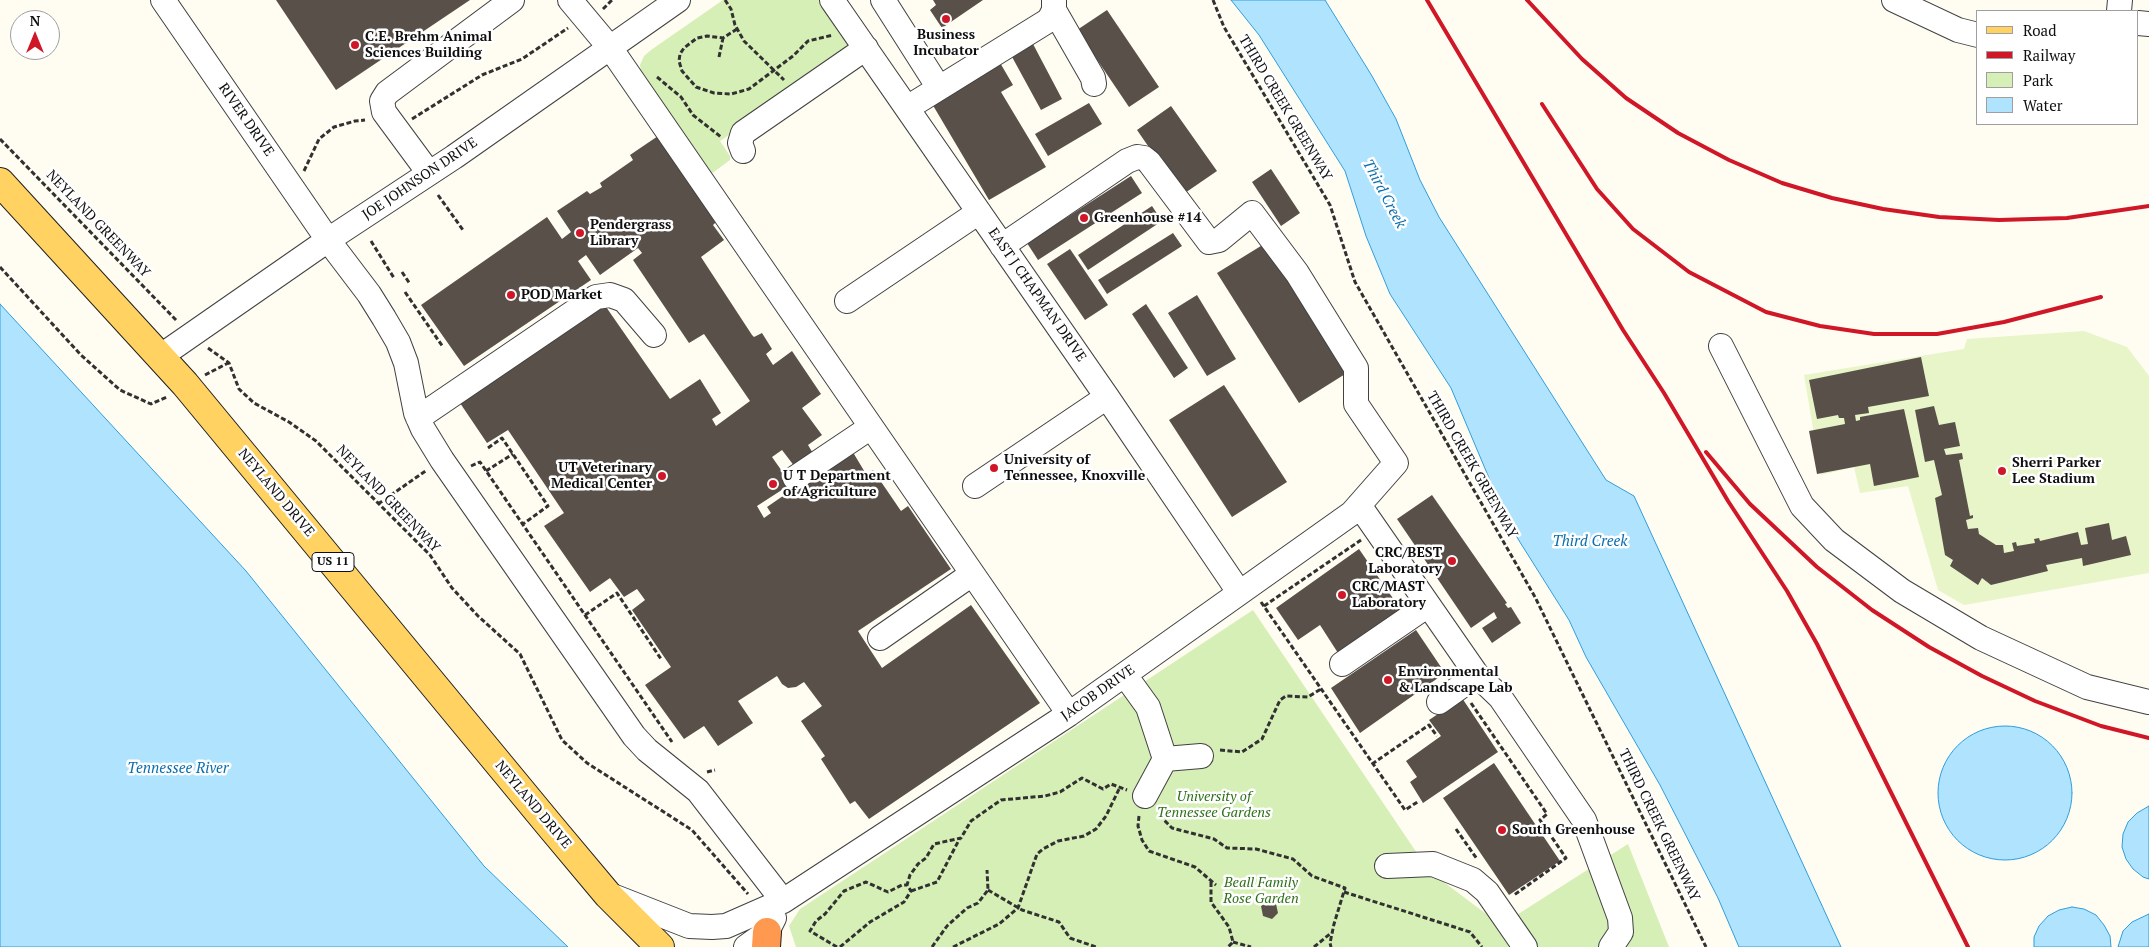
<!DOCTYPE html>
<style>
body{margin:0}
#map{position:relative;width:2149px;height:947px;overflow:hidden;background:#fffcf2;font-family:"PT Serif",serif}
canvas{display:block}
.legend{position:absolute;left:1976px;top:10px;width:162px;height:115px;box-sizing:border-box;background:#fff;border:1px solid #9f9f9f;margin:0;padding:6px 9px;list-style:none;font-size:15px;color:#0f0f0f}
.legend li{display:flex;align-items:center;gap:10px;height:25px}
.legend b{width:25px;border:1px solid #9f9f9f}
.north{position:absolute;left:10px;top:10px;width:50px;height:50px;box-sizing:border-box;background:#fff;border:1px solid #9f9f9f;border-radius:50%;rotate:0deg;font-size:14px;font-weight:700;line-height:20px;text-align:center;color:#0f0f0f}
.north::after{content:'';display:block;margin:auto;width:18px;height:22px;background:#cf1728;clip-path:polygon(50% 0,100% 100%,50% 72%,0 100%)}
</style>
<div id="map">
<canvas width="2149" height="947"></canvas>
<ul class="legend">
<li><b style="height:6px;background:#ffd262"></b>Road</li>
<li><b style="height:6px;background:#cf1728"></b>Railway</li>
<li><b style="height:14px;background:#d6efb6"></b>Park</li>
<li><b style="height:14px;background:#b0e3fd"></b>Water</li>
</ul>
<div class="north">N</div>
</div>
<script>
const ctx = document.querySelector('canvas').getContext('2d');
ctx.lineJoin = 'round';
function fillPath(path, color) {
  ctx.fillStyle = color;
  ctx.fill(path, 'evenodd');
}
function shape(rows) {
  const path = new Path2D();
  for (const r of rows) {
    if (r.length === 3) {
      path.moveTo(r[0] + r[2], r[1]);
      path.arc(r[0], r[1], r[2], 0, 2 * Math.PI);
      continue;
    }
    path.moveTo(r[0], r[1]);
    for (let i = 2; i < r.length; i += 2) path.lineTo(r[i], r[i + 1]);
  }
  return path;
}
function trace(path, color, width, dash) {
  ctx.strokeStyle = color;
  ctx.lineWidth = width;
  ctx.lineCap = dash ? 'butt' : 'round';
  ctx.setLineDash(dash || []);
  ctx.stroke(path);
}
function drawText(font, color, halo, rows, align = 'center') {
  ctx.font = font + ' "PT Serif",serif';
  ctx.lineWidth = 5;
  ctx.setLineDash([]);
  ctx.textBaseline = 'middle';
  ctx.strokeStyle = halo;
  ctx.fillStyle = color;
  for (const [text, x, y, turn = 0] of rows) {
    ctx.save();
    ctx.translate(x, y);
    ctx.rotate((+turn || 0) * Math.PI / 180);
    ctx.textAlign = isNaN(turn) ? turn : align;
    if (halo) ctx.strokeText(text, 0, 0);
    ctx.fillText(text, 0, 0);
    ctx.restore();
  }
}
fillPath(shape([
 [723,0,820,0,851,41,851,52,720,141,730,156,730,160,711,174,641,70,640,65,644,56,651,50],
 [1253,610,1429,871,1501,925,1628,844,1669,947,796,947,789,926,800,909]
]), '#d6efb6');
fillPath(shape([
 [2084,331,2127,347,2149,376,2149,573,1964,605,1938,590,1908,486,1860,493,1854,467,1821,475,1804,375,1964,349,1967,339]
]), '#e7f5c9');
const water = shape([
 [1231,0,1325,0,1372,76,1396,119,1420,180,1439,217,1606,480,1634,496,1841,947,1739,947,1718,898,1660,785,1586,657,1569,620,1518,539,1500,504,1451,388,1390,294,1366,236,1345,171,1259,35,1231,0],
 [0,304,246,571,484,866,568,947,0,947,0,304],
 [2005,793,67],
 [2149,806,2149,879,2143,877,2133,869,2126,859,2122,847,2123,834,2128,822,2137,813,2149,806],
 [2072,907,2084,909,2096,915,2104,925,2110,936,2111,947,2034,947,2034,937,2039,926,2048,916,2059,910,2072,907],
 [2149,914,2149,947,2118,947,2123,931,2132,922,2149,914]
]);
fillPath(water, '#b0e3fd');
trace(water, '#2f9edc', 1);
fillPath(shape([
 [276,0,470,0,336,90],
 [933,0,983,0,942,28,930,10,936,5],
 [1107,10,1159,87,1129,107,1077,30],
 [1033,44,1062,99,1041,110,1011,55],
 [999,61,1013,85,1001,92,1046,167,989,200,931,102],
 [1089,103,1102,124,1048,156,1035,134],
 [1171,106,1217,171,1182,195,1137,130],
 [658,136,716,222,713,225,724,240,701,257,752,335,754,337,762,333,772,349,766,354,773,365,792,351,821,394,802,408,822,435,808,445,814,455,795,467,782,450,772,457,791,484,757,506,764,518,771,513,767,507,851,449,866,474,873,470,901,511,908,506,951,569,858,631,882,668,971,605,1040,703,869,819,855,801,850,804,821,759,825,756,801,721,822,706,804,682,796,687,788,688,782,684,777,676,738,701,753,723,718,746,704,726,684,739,645,685,671,667,632,610,645,600,637,589,624,597,610,578,590,592,544,526,564,513,508,430,487,443,460,403,604,304,670,399,700,379,721,413,712,419,716,426,750,401,704,334,689,343,633,260,642,253,638,248,600,275,586,255,578,261,591,280,464,366,421,305,547,217,562,239,571,232,557,211,587,191,590,194,602,187,600,183,633,160,630,155],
 [1271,169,1300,213,1281,226,1252,182],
 [1131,176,1142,193,1038,260,1027,243],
 [1152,206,1162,221,1088,270,1078,255],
 [1173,233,1182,246,1107,294,1098,280],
 [1269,241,1350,371,1299,403,1217,273],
 [1070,249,1108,305,1085,320,1047,264],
 [1197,295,1236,359,1207,376,1168,313],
 [1146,304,1188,368,1174,378,1132,314],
 [1921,357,1929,396,1868,407,1869,413,1855,415,1856,421,1860,420,1860,417,1904,409,1919,477,1874,486,1870,464,1817,474,1809,431,1845,424,1844,418,1839,418,1838,415,1817,419,1809,380],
 [1224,385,1287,482,1232,517,1169,420],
 [1934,406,1939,425,1955,422,1960,446,1944,449,1946,455,1962,453,1963,459,1959,460,1970,516,1973,515,1973,518,1966,520,1968,529,1978,528,1979,534,1996,545,2003,545,2004,553,2014,551,2012,543,2016,542,2017,546,2035,543,2034,539,2039,538,2040,541,2078,532,2081,545,2088,544,2085,528,2109,523,2112,540,2126,536,2131,555,2083,566,2082,558,2046,565,2048,571,1991,585,1982,578,1978,585,1950,566,1953,560,1945,555,1935,498,1942,495,1934,460,1925,462,1915,410],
 [1432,495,1507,603,1505,604,1508,608,1511,607,1521,623,1492,643,1482,628,1497,618,1494,612,1471,628,1397,519],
 [1359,549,1401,610,1338,653,1320,625,1298,640,1276,608],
 [1416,630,1445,673,1360,733,1331,688],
 [1462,698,1498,752,1423,803,1410,782,1417,777,1406,761,1441,736,1429,720],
 [1494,763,1560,861,1509,895,1443,798],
 [1268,901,1276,904,1278,913,1272,919,1263,916,1261,906]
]), '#59504a');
const minor = shape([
 [163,0,328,240,369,294,384,318,398,342,406,363,416,413,423,429,442,460,634,736,647,750,698,791,783,901],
 [570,0,611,49,1069,714],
 [832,0,1107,397,1239,592],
 [883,0,939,88],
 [1894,0,1958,30,1978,35],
 [1054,10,1093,78,1094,84],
 [2119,11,2120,0],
 [2138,23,2149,24],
 [907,108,1049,20,1054,10,1054,0],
 [743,151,740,143,743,133,866,48],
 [429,173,384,112,382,101,387,93,512,0],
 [847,301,979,212],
 [1721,346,1802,506,1834,540,1902,591,1981,638,2087,687,2149,702],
 [161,356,328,240,454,157,678,0],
 [418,418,596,297,610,295,624,300,654,335],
 [795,478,871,427],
 [975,486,1107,397],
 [1359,505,1477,675,1500,697,1584,820,1620,918,1621,932,1611,947],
 [880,638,972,574],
 [1342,664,1428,605],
 [1130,682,1148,707,1165,759,1145,796],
 [1439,702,1477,675],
 [1165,759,1201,756],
 [1387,866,1433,864,1473,880,1487,892,1525,947],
 [610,895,689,926,712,927,726,926,783,901,1069,714,1352,513,1396,463,1356,404,1356,368,1297,273,1252,213,1219,240,1209,242,1149,162,1144,158,1137,157,1127,161,1002,246],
 [746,947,767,932,774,918]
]);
const major = shape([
 [0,182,185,384,551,827,608,895,660,947]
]);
const highway = shape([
 [766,947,767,932]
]);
trace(minor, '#424242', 26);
trace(major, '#202020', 30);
trace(highway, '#202020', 30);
trace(shape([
 [725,0,731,9,735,25,744,41,784,80],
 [1213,0,1224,27,1330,205,1355,282,1535,597,1706,947],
 [603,9,612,0],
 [737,29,723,38,707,36,697,38,684,48,680,54,679,61,682,71,696,87,714,93,731,94,749,89,793,56,808,41,833,35],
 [719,57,723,38],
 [657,77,681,97,693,115,721,137],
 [412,119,482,75,522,59,568,28],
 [0,139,177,321],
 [304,171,319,139,334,127,355,121,365,120],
 [438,195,463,230],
 [371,241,394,278],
 [0,267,81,355,120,390,151,404,167,397],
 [402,272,410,284],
 [405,292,443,347],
 [208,348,229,363,239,389,254,403,289,422,316,441,430,555,452,588,478,616,520,654,562,740,587,763,692,830,748,894],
 [205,375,228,363],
 [488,448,502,438,548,506,523,524],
 [471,466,480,462,672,742],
 [486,471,513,454],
 [378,504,427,470],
 [1261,602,1405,810,1419,801],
 [1264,606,1361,540],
 [585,615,617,593,661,659],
 [1471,703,1547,814,1540,820,1566,858,1514,895],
 [1220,750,1242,752,1262,739,1280,700,1286,696,1308,697,1321,689],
 [1372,764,1429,725,1437,736],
 [707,772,715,770],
 [1163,806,1164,820,1172,828,1214,839,1227,848,1256,849,1293,859,1312,876,1345,888,1334,924,1330,943,1331,947],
 [1139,816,1138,826,1142,840,1149,851,1195,867,1216,885],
 [1456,829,1477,859],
 [1211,882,1211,902,1229,927,1233,942,1228,947],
 [988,890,1022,910,1059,922,1070,938,1096,947],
 [911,891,937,882,960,838],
 [1344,892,1470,932,1482,947],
 [1233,942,1251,947],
 [837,947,810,931,816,921,825,914,844,891,866,882,888,892,902,885,907,885],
 [840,947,870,922,904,902,911,891,907,885,910,875,918,864,926,858,934,844,961,838,971,821,1001,800,1045,796,1060,792,1082,778,1103,789,1111,784,1127,790],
 [932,947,947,926,967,908,978,903,988,890,987,870],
 [953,947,999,924,1018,908,1037,854,1043,849,1058,841,1084,836,1096,829,1106,816,1120,787],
 [1314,947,1331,933]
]), '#313131', 3, [5, 2.5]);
trace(minor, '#fff', 24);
trace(major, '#ffd262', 28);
trace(highway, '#ff9950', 28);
trace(shape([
 [1427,0,1623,330,1664,393,1728,501,1787,591,1817,644,1968,947],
 [1527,0,1582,59,1626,98,1678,133,1729,160,1782,183,1832,198,1883,209,1939,217,1999,220,2067,218,2149,206],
 [1542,104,1597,189,1633,229,1689,272,1766,312,1820,326,1874,334,1937,334,2004,322,2101,297],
 [1706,452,1750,504,1817,567,1872,610,1929,647,1982,676,2035,701,2101,726,2149,738]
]), '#cf1728', 4);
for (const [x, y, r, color] of [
 [946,19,5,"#cf1728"],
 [355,45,5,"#cf1728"],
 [1084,218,5,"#cf1728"],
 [580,233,5,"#cf1728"],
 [511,295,5,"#cf1728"],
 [994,468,5,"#cf1728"],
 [2002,471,5,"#cf1728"],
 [662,476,5,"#cf1728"],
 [773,484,5,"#cf1728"],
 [1452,561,5,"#cf1728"],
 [1342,595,5,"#cf1728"],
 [1388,680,5,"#cf1728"],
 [1502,830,5,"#cf1728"]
]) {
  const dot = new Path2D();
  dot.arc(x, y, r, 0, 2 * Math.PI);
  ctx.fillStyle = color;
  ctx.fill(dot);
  trace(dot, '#fff', 2);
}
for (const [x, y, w] of [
 [333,562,42]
]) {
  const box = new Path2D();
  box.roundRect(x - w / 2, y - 9.5, w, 19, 4);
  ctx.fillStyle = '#fff';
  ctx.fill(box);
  trace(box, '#0f0f0f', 1);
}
drawText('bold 12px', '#0f0f0f', null, [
 ["US 11",333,562]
]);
drawText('bold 14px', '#0f0f0f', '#fff', [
 ["Business",946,35,"center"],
 ["Incubator",946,51,"center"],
 ["C.E. Brehm Animal",365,37],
 ["Sciences Building",365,53],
 ["Greenhouse #14",1094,218],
 ["Pendergrass",590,225],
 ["Library",590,241],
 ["POD Market",521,295],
 ["University of",1004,460],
 ["Tennessee, Knoxville",1004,476],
 ["Sherri Parker",2012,463],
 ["Lee Stadium",2012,479],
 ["UT Veterinary",652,468,"right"],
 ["Medical Center",652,484,"right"],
 ["U T Department",783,476],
 ["of Agriculture",783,492],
 ["CRC/BEST",1442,553,"right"],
 ["Laboratory",1442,569,"right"],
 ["CRC/MAST",1352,587],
 ["Laboratory",1352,603],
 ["Environmental",1398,672],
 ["& Landscape Lab",1398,688],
 ["South Greenhouse",1512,830]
], 'left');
drawText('14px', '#0f0f0f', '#fff', [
 ["THIRD CREEK GREENWAY",1285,108,59],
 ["RIVER DRIVE",246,120,55],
 ["JOE JOHNSON DRIVE",420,179,-34],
 ["NEYLAND GREENWAY",98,224,46],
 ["EAST J CHAPMAN DRIVE",1037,295,55],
 ["THIRD CREEK GREENWAY",1472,465,60],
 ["NEYLAND DRIVE",276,493,50],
 ["NEYLAND GREENWAY",388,499,46],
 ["JACOB DRIVE",1098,693,-35],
 ["NEYLAND DRIVE",533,805,50],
 ["THIRD CREEK GREENWAY",1659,825,64]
]);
drawText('italic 14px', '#2d6f18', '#fff', [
 ["University of",1214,797],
 ["Tennessee Gardens",1214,813],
 ["Beall Family",1261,883],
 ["Rose Garden",1261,899]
]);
drawText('italic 15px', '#0a6eb0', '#fff', [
 ["Third Creek",1384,194,62],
 ["Third Creek",1590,542],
 ["Tennessee River",178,769]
]);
</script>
